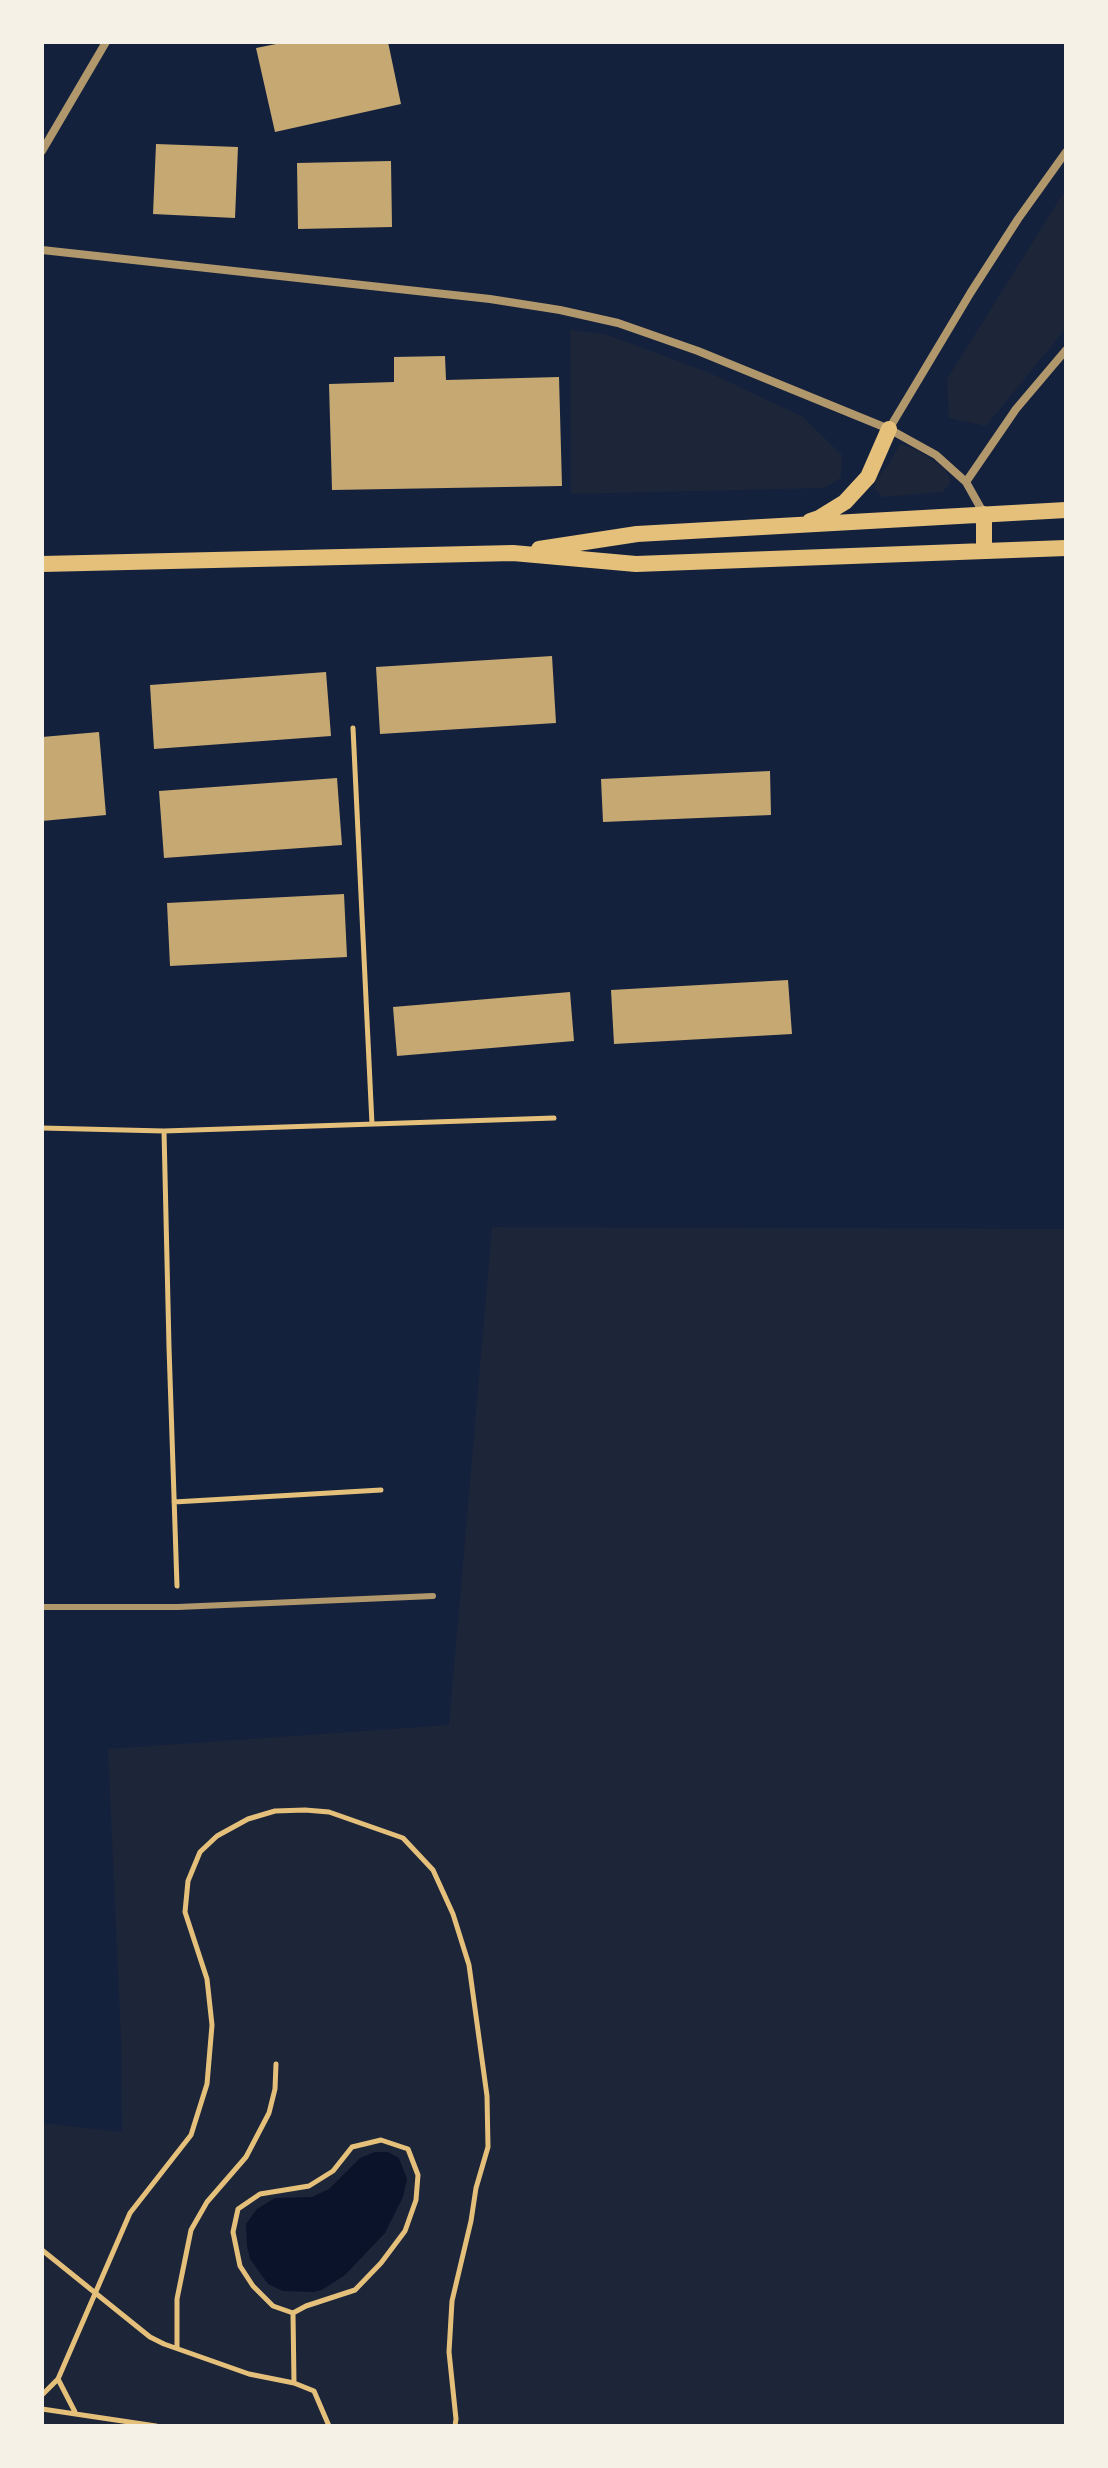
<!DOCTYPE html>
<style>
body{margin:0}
#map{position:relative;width:1108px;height:2468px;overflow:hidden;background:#14213d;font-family:Inter,sans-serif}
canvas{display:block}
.frame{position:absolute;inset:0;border:44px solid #f6f1e7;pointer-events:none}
</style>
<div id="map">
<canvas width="1108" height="2468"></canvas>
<div class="frame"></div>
</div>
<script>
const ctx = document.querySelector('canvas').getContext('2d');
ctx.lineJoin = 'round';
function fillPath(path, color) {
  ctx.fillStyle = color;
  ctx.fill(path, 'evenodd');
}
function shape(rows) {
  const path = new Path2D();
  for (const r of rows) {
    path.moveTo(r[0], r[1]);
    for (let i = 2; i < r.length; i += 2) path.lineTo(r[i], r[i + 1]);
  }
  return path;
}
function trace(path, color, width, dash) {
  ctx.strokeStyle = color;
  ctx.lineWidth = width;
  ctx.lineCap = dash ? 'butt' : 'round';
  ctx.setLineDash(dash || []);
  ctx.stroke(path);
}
fillPath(shape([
 [1066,189,1066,328,986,426,949,418,947,379],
 [570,330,605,334,710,373,803,417,842,455,841,478,824,488,571,494],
 [900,444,919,451,945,469,951,482,943,492,882,497,874,488,877,478,889,464],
 [492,1227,1066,1229,1066,2426,42,2425,42,2123,122,2132,121,2040,108,1749,449,1725]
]), '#1d2539');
fillPath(shape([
 [375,2152,388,2152,399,2158,407,2179,403,2197,385,2233,345,2275,322,2290,313,2292,283,2291,268,2284,250,2259,247,2246,246,2224,257,2209,275,2198,312,2197,329,2189,360,2158]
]), '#0b132b');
fillPath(shape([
 [286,42,388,42,401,104,275,132,256,48],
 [156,144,238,147,235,218,153,214],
 [391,161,392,227,298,229,297,163],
 [445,356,446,380,559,377,562,486,332,490,329,384,394,382,394,357],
 [552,656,556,723,380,734,376,667],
 [326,672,331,736,154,749,150,685],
 [99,732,106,815,42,821,42,737],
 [770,771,771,815,603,822,601,779],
 [337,778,342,845,164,858,159,791],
 [344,894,347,957,170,966,167,903],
 [788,980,792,1034,614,1044,611,990],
 [570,992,574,1041,397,1056,393,1007]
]), '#c6a872');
trace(shape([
 [353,728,372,1124],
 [42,1128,164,1131,554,1118],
 [164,1131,169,1347,177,1586],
 [174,1502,381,1490],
 [42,2250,150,2337,164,2344,249,2374,294,2383,314,2391,329,2426],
 [293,2313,273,2306,253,2286,240,2266,233,2232,238,2209,260,2194,309,2186,333,2171,352,2147,381,2140,408,2149,418,2175,416,2200,405,2231,381,2263,355,2290,306,2306,293,2313,294,2383],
 [177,2348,177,2299,191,2230,207,2202,246,2157,257,2136,269,2113,275,2089,276,2064],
 [42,2395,58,2379],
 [42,2409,156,2426],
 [75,2412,58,2379,130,2213,191,2135,207,2084,212,2025,207,1979,185,1912,188,1881,200,1852,217,1836,248,1819,275,1811,305,1810,329,1812,403,1838,433,1870,453,1914,469,1965,487,2096,488,2147,476,2188,471,2221,452,2301,449,2352,456,2419,455,2426]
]), '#e5c07b', 5);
trace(shape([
 [42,1607,178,1607,433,1596]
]), '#b1986c', 6);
trace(shape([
 [42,151,106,42],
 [42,250,490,299,560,310,618,323,698,351,889,429,936,455,966,482,984,514],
 [889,429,971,292,1018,219,1066,152],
 [966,482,1016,409,1066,350]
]), '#b1986c', 8);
trace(shape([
 [984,514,984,551],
 [810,521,819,518,845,502,868,477,889,429],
 [539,549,637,534,1066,510],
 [42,564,513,553,636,564,1066,548]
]), '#e5c07b', 16);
</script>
